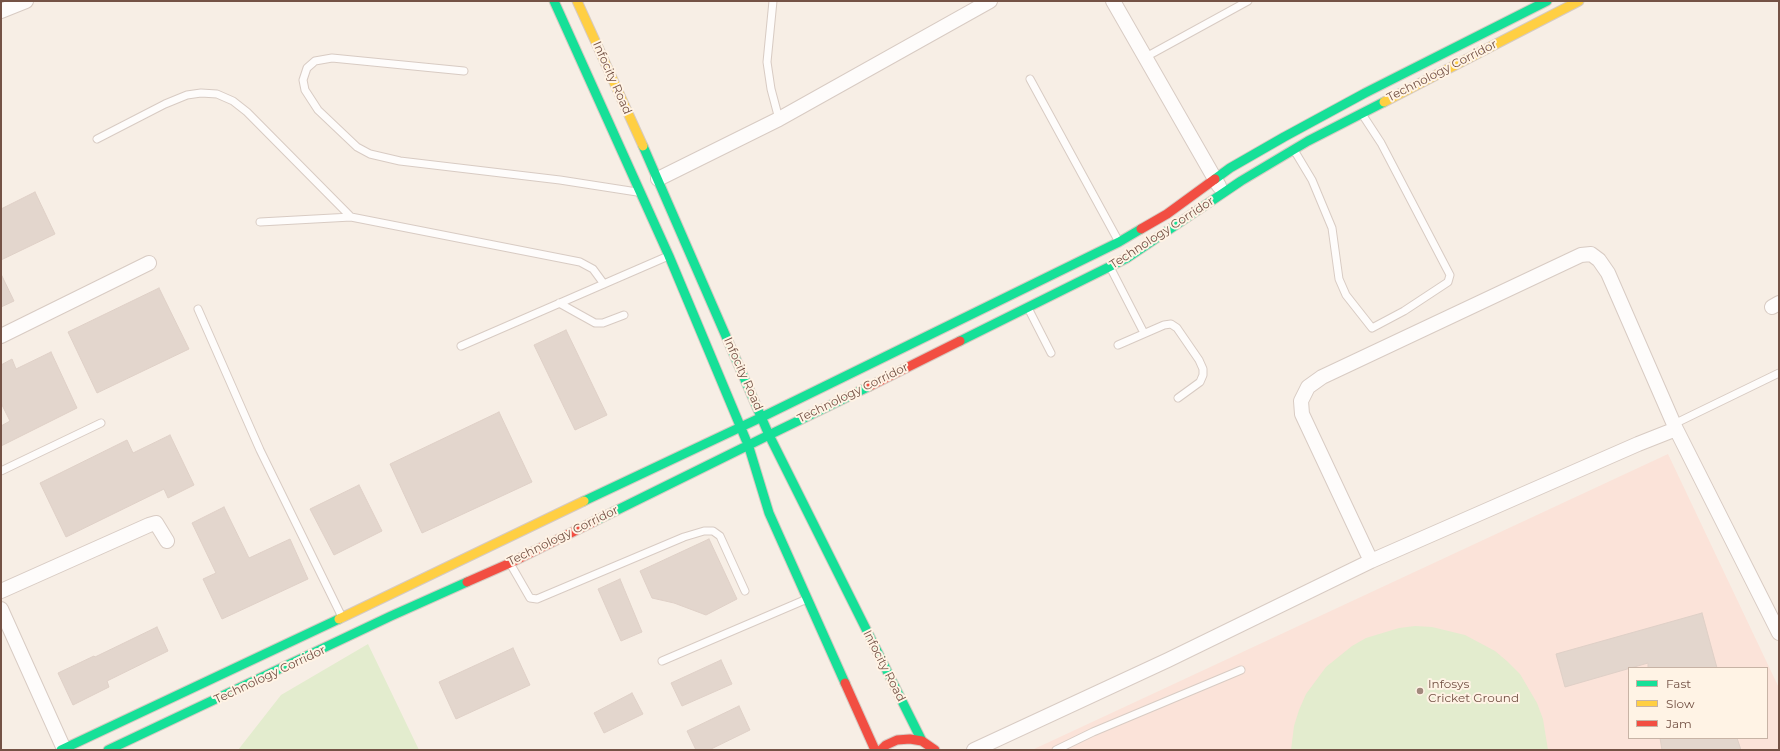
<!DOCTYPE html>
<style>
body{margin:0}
#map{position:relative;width:1780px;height:751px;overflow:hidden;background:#f7eee5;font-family:Montserrat,sans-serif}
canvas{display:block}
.frame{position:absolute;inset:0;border:2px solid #745245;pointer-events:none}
.legend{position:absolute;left:1628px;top:667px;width:140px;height:72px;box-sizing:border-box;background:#fff3e5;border:1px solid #c7b3a5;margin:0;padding:5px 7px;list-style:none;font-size:12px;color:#745245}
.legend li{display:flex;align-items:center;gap:8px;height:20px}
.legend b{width:20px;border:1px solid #c7b3a5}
</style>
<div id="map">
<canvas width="1780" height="751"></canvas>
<div class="frame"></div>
<ul class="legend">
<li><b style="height:5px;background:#16e098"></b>Fast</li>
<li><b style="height:5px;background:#ffcf43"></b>Slow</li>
<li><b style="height:5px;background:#f24e42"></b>Jam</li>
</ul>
</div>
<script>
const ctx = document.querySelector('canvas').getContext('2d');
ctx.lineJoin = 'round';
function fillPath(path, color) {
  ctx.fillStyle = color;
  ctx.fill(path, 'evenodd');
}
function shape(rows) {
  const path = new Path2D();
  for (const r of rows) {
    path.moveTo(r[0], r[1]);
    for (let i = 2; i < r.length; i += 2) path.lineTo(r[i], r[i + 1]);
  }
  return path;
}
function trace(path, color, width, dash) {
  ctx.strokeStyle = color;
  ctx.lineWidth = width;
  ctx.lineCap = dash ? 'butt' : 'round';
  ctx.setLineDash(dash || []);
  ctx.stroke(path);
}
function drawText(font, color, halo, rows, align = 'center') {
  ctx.font = font + ' Montserrat,sans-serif';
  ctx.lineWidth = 4;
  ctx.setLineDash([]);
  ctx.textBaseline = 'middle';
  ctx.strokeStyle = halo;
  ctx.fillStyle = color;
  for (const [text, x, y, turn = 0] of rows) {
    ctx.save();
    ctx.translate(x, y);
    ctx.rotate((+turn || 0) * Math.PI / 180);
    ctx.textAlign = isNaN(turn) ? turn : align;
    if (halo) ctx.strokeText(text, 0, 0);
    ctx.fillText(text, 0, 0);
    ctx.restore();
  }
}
fillPath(shape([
 [1668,454,1779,688,1779,750,1032,750],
 [1629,668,1767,668,1767,738,1629,738]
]), '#fbe3d9');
fillPath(shape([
 [1415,626,1432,627,1465,635,1495,651,1508,662,1520,674,1537,703,1543,719,1548,750,1291,750,1294,726,1299,710,1306,694,1326,667,1352,646,1366,638,1399,628],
 [368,644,419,750,238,750,281,695]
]), '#e3ecce');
const building = shape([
 [35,192,55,234,1,260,1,209,35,192],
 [1,274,14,301,1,307,1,274],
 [159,288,189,349,97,393,68,332,159,288],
 [566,330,607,415,575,430,534,345,566,330],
 [51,352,77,408,1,446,1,426,10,421,1,403,1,365,12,359,16,369,51,352],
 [499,412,532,482,422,533,390,464,499,412],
 [170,435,194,485,168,498,164,489,66,537,40,483,127,440,133,453,170,435],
 [359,485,382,531,334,555,310,509,359,485],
 [224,507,249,558,290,539,308,579,222,619,203,579,216,573,192,523,224,507],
 [709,539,737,599,706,615,674,603,652,598,640,571,709,539],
 [620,579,642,632,621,641,598,589,620,579],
 [1702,613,1717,668,1648,668,1648,663,1565,687,1556,654,1702,613],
 [157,627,168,651,107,681,109,687,73,705,58,673,94,656,95,657,157,627],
 [513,648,530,685,456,719,439,682,513,648],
 [721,660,732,684,682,706,671,683,721,660],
 [632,693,643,714,604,733,594,713,632,693],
 [739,706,750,730,709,750,696,750,687,731,739,706],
 [1660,738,1737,738,1741,750,1662,750,1660,738]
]);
fillPath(building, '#e3d6cd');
trace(building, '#dfd0c7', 1);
const lane = shape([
 [773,1,767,62,771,89,779,119],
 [1144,58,1248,1],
 [464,71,332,58,315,61,307,68,303,80,305,90,318,110,357,147,370,154,400,161,560,180,637,192],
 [1030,79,1119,242],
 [97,139,165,104,187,95,201,93,217,94,233,101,247,112,351,217,580,262,593,269,604,284],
 [1294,150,1312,180,1332,228,1339,279,1346,295,1372,328,1404,311,1448,282,1450,275,1381,143,1362,114],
 [260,222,351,217],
 [1110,267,1144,333],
 [559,303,595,323,603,323,624,315],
 [1028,308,1051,353],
 [198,309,260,450,341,615],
 [1118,345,1164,325,1171,324,1177,328,1199,360,1203,369,1203,375,1200,382,1178,398],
 [461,346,666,257],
 [1674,424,1779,373],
 [1,471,101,423],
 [511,565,530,598,537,599,684,537,704,531,713,531,720,536,745,591],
 [662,661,807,599],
 [1056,750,1093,732,1241,670]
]);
const street = shape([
 [1113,1,1219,186],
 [1,11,26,1],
 [658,179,779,119,990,1],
 [1772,307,1779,303],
 [1,336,149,263],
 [1371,561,1302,414,1301,401,1308,387,1322,377,1581,255,1591,254,1599,260,1608,273,1676,429,1779,633],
 [1,591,149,525,156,523,167,541],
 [1,609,64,749],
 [974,750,1168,660,1371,561,1638,444,1676,429]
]);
const fast = shape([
 [554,1,669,256,746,440],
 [1215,179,1230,168,1284,137,1365,93,1547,1],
 [960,341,1127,258,1241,181,1308,141,1384,102],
 [870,386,769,435,922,741],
 [762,417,1119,242,1141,229],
 [748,444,769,513,845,683],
 [584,501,762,417],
 [595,521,769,435,643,146],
 [61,750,339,619],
 [108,750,391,616,467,582]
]);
const slow = shape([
 [577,1,643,146],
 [1384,102,1579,1],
 [339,619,584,501]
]);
const jam = shape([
 [1141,229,1167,214,1215,179],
 [870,386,960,341],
 [467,582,510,563,595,521],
 [845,683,875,750],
 [881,750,886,745,897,740,910,739,922,741,935,750]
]);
trace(lane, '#d8cbc3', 9);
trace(street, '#d8cbc3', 16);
trace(fast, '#d6cac2', 11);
trace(slow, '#d6cac2', 11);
trace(jam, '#d6cac2', 11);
trace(lane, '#fefcfb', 7);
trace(street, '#fefcfb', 14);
trace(fast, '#16e098', 9);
trace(slow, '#ffcf43', 9);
trace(jam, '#f24e42', 9);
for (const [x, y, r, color] of [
 [1420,691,4,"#a2897d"]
]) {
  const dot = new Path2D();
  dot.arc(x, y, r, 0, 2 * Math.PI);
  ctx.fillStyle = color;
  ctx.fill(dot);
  trace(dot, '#fff3e5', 1.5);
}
drawText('12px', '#745245', '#fff3e5', [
 ["Technology Corridor",1442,71,-27],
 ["Infocity Road",612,78,66],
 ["Technology Corridor",1162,233,-33],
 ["Infocity Road",743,374,66],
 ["Technology Corridor",853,393,-26],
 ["Technology Corridor",563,536,-26],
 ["Infocity Road",884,666,63],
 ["Technology Corridor",270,675,-25]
]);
drawText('12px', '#745245', '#fff3e5', [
 ["Infosys",1428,684],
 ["Cricket Ground",1428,698]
], 'left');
</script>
